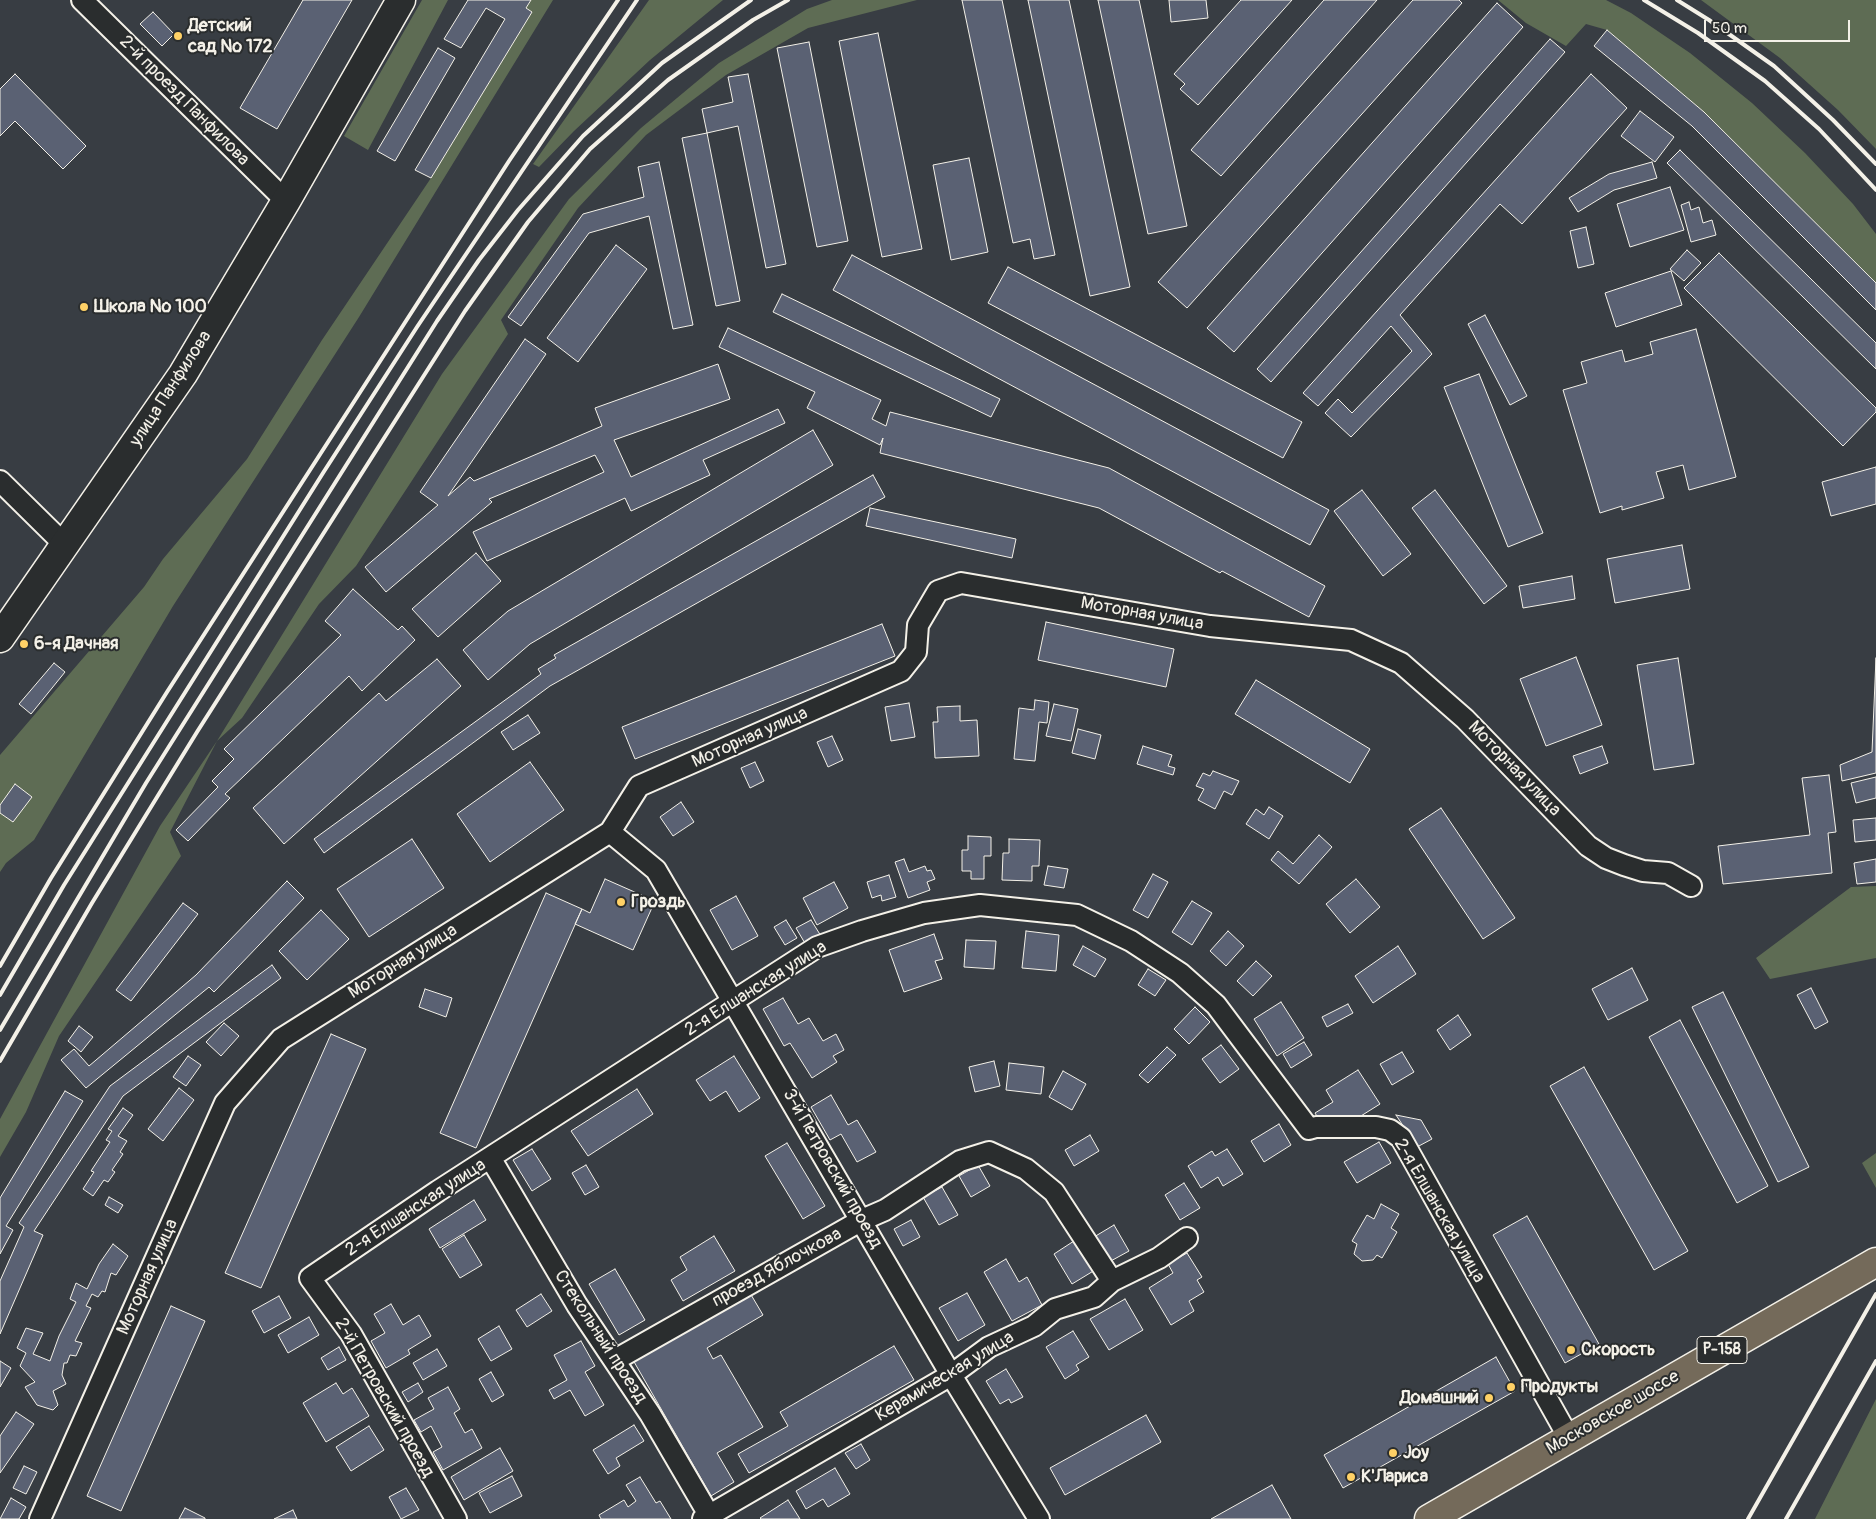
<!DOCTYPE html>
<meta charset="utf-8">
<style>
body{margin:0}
#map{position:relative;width:1876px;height:1519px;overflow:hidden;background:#383d43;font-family:Pangolin,sans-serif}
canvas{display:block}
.scale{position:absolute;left:1704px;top:20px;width:146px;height:22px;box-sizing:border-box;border:2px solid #f4f1e8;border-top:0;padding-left:6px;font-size:15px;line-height:18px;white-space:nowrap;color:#f4f1e8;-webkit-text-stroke:4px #2a2d2e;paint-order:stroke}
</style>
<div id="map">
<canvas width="1876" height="1519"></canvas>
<div class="scale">50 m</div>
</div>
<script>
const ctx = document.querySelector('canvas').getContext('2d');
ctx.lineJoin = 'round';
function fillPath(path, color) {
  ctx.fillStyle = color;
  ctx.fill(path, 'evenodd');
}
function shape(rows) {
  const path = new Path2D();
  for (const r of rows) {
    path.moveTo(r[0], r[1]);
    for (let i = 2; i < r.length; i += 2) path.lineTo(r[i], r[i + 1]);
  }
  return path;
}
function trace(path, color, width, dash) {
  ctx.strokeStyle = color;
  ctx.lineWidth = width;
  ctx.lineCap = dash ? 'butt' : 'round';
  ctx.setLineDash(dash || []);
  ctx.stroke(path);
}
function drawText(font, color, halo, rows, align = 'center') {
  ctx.font = font + ' Pangolin,sans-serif';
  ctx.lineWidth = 4;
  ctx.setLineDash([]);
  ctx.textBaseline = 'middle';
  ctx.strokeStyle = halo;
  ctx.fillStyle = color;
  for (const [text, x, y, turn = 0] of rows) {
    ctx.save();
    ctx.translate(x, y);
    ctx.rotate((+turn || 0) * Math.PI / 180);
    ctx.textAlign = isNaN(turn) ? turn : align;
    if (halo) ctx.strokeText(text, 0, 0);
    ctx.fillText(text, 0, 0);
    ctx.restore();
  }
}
fillPath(shape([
 [422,0,448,0,368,150,344,136],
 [531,0,553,0,359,317,173,606,34,840,6,863,0,872,0,755,144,587,163,559,247,459,322,340,431,178,532,12,526,8],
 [649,0,723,0,650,60,574,131,539,167,533,164],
 [832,0,917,0,808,28,726,75,646,135,578,208,501,320,508,334,356,566,319,604,242,718,217,741,170,832,181,856,59,1036,26,1112,0,1157,0,1119,160,826,217,741,442,374,569,199,641,128,719,63,807,9],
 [1498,0,1606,0,1631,13,1690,53,1752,103,1805,153,1853,204,1876,234,1876,283,1704,112,1607,30,1586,24,1566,46,1526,23],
 [1701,0,1876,0,1876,149,1838,110,1780,58],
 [1876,886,1876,958,1770,979,1756,958,1851,887],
 [1876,1153,1876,1188,1862,1163],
 [1876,1399,1876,1519,1815,1519,1817,1515]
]), '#5e6c54');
const building = shape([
 [303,0,352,0,277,129,240,108,303,0],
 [468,0,531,0,526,8,532,12,431,178,415,170,505,19,486,8,461,48,444,39,468,0],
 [962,0,1002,0,1055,255,1034,259,1030,239,1013,243,962,0],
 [1028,0,1069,0,1130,287,1090,296,1028,0],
 [1098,0,1139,0,1187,226,1148,234,1098,0],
 [1169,0,1206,0,1208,18,1171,22,1169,0],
 [1241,0,1292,0,1198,105,1180,89,1185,84,1174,74,1241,0],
 [1324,0,1377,0,1221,176,1191,150,1324,0],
 [1413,0,1459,0,1462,3,1187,308,1158,282,1413,0],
 [1497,3,1523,27,1234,352,1207,328,1497,3],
 [153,12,174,34,162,46,140,24,153,12],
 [1607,30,1704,112,1876,283,1876,310,1692,126,1594,46,1607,30],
 [878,33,922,249,882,257,839,41,878,33],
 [1550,39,1565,52,1271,382,1257,369,1550,39],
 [809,42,848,241,817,247,777,48,809,42],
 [438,48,455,58,395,161,377,151,438,48],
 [15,74,86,146,63,169,15,121,0,136,0,89,15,74],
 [748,74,786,264,766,268,738,126,707,133,702,109,733,102,728,77,748,74],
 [1591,74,1627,108,1522,224,1500,204,1400,315,1432,354,1351,437,1325,413,1338,399,1352,413,1412,351,1391,326,1318,406,1303,393,1591,74],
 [1640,111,1674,137,1655,162,1621,136,1640,111],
 [707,133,740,301,716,306,682,138,707,133],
 [1680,150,1876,343,1876,369,1667,163,1680,150],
 [969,158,988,252,951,260,933,165,969,158],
 [659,162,693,325,673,329,649,216,589,233,521,326,508,317,583,214,644,197,638,167,659,162],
 [1652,162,1657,178,1614,190,1578,212,1569,198,1609,174,1652,162],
 [1670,187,1684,230,1630,247,1617,204,1670,187],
 [1689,202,1691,210,1699,207,1703,223,1712,220,1716,235,1691,242,1681,205,1689,202],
 [1586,227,1594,264,1578,268,1570,231,1586,227],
 [616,245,647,269,578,362,547,338,616,245],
 [1687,250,1701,263,1684,281,1670,269,1687,250],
 [1719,253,1876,408,1876,412,1843,446,1684,288,1719,253],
 [852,255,1329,510,1310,545,833,290,852,255],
 [1008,267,1302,422,1283,458,988,303,1008,267],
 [1671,271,1682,305,1616,327,1605,293,1671,271],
 [782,294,1000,399,991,417,773,312,782,294],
 [1485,315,1527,396,1510,405,1468,324,1485,315],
 [728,328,881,400,872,419,886,426,890,412,1109,468,1325,586,1309,617,1222,571,1220,573,1099,508,880,453,883,438,880,445,807,408,815,392,719,347,728,328],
 [1696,329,1736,477,1689,490,1683,465,1656,472,1664,498,1622,510,1622,506,1600,513,1563,390,1587,383,1581,362,1622,350,1625,362,1653,354,1650,342,1696,329],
 [525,339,546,354,448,496,470,477,474,481,602,426,595,408,718,364,730,399,614,440,631,477,778,409,785,423,703,460,710,475,631,511,625,498,487,561,473,532,604,472,595,455,489,499,492,502,386,592,365,567,438,505,420,492,525,339],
 [1479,374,1543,533,1508,547,1444,387,1479,374],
 [813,430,833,465,530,644,488,680,463,650,508,611,813,430],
 [1876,467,1876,504,1831,516,1822,482,1876,467],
 [873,475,885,497,550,686,324,853,314,839,541,674,538,669,556,658,554,655,873,475],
 [1362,490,1411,554,1383,576,1334,511,1362,490],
 [1435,490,1507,586,1484,604,1412,508,1435,490],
 [870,508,1016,539,1012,558,866,526,870,508],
 [1682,545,1690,589,1615,603,1607,559,1682,545],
 [476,553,501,581,438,637,412,609,476,553],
 [1572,576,1575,599,1523,608,1519,586,1572,576],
 [353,589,398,630,402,626,415,640,362,691,349,676,225,794,230,798,188,841,176,830,218,787,212,781,234,759,224,749,341,635,325,621,353,589],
 [1046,622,1174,649,1166,687,1038,660,1046,622],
 [882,624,895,656,635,759,622,727,882,624],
 [1576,657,1602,725,1546,746,1520,679,1576,657],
 [1678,658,1694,764,1654,770,1637,665,1678,658],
 [1876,658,1876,773,1842,781,1840,765,1872,752,1876,658],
 [437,659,461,686,284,844,253,808,379,693,386,701,437,659],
 [54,663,65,672,31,714,19,704,54,663],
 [1256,680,1370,749,1350,783,1235,714,1256,680],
 [1035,700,1049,702,1047,723,1039,722,1035,761,1014,759,1019,708,1034,710,1035,700],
 [909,703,915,737,891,741,885,707,909,703],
 [1054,704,1078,709,1071,741,1046,736,1054,704],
 [960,706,960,721,977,720,979,756,935,758,933,722,938,722,937,707,960,706],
 [528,715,540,733,513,750,501,732,528,715],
 [1078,729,1101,735,1095,759,1072,753,1078,729],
 [832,736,843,760,828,767,817,742,832,736],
 [1143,746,1172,755,1168,766,1175,768,1173,775,1137,764,1143,746],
 [1602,746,1608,763,1580,774,1573,756,1602,746],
 [530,762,564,810,490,862,457,814,530,762],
 [755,762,764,781,750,788,741,768,755,762],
 [1213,771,1239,781,1232,795,1224,791,1215,809,1198,800,1204,789,1196,786,1203,773,1210,776,1213,771],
 [1829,775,1836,832,1828,833,1832,873,1723,884,1718,846,1810,835,1802,778,1829,775],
 [1876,777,1876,798,1856,803,1851,783,1876,777],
 [15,784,32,797,13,822,0,813,0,805,15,784],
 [681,802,694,822,673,836,660,817,681,802],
 [1269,807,1283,816,1269,839,1246,824,1256,809,1264,815,1269,807],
 [1441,808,1515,918,1483,939,1409,829,1441,808],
 [1876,818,1876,840,1855,842,1853,820,1876,818],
 [1319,835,1332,847,1299,884,1271,860,1278,851,1293,864,1319,835],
 [968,836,991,837,991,856,984,856,984,879,971,879,971,871,962,871,962,850,968,850,968,836],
 [412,839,444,888,369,937,337,889,412,839],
 [1009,839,1040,840,1039,866,1032,866,1032,881,1002,880,1003,853,1009,853,1009,839],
 [904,859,909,872,925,866,927,871,931,870,935,879,927,882,930,890,908,898,895,862,904,859],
 [1876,859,1876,882,1857,884,1854,863,1876,859],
 [1048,866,1068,869,1064,888,1044,885,1048,866],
 [1153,874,1168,882,1148,918,1133,910,1153,874],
 [889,875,896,897,882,901,881,895,872,898,867,882,889,875],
 [605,879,655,901,633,950,575,924,582,909,590,913,605,879],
 [1356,879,1380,907,1350,933,1326,904,1356,879],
 [287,881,304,898,214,992,209,987,86,1088,61,1060,74,1049,89,1066,196,975,287,881],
 [834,882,848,908,817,925,803,898,834,882],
 [546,893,582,909,476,1148,440,1133,546,893],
 [736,896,758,936,732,950,710,910,736,896],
 [1192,901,1212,913,1192,945,1172,932,1192,901],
 [183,903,198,914,131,1001,116,990,183,903],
 [321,910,349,939,307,980,279,951,321,910],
 [786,920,797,938,785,945,774,927,786,920],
 [811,920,821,936,806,945,796,928,811,920],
 [1026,931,1059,935,1056,971,1022,968,1026,931],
 [1228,931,1244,946,1226,966,1210,951,1228,931],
 [934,934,943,959,935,961,942,979,904,992,889,950,934,934],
 [966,940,996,941,994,969,964,967,966,940],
 [1083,946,1106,959,1095,977,1073,965,1083,946],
 [1398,946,1416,974,1373,1003,1355,976,1398,946],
 [1256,961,1272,976,1253,996,1237,981,1256,961],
 [272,965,281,978,123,1096,34,1231,43,1235,0,1334,0,1281,24,1227,19,1223,110,1086,272,965],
 [1632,968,1648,1000,1608,1020,1592,989,1632,968],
 [1148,969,1166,980,1155,996,1138,985,1148,969],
 [1811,988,1828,1022,1815,1029,1797,995,1811,988],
 [425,989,452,998,446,1017,419,1007,425,989],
 [1723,992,1809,1167,1778,1182,1692,1007,1723,992],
 [783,998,798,1024,809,1018,823,1041,836,1034,844,1050,833,1056,837,1062,812,1078,790,1043,784,1046,763,1009,783,998],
 [1281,1002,1304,1038,1277,1056,1254,1019,1281,1002],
 [1348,1004,1353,1013,1327,1027,1322,1017,1348,1004],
 [1195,1007,1210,1022,1189,1044,1174,1029,1195,1007],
 [1458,1015,1471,1035,1450,1050,1437,1030,1458,1015],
 [1680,1020,1768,1186,1737,1203,1649,1037,1680,1020],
 [224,1023,239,1036,221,1056,206,1042,224,1023],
 [79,1026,93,1037,81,1052,68,1041,79,1026],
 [331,1034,366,1049,261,1288,225,1273,331,1034],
 [1304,1042,1312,1055,1291,1068,1283,1054,1304,1042],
 [1221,1045,1239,1069,1220,1083,1202,1059,1221,1045],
 [1167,1047,1176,1055,1148,1083,1139,1075,1167,1047],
 [1402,1052,1414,1072,1392,1085,1380,1064,1402,1052],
 [188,1056,201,1065,186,1086,173,1077,188,1056],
 [734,1056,760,1098,739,1112,726,1091,710,1101,696,1080,734,1056],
 [994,1061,1000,1086,975,1092,969,1067,994,1061],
 [1009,1063,1044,1067,1041,1094,1006,1090,1009,1063],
 [1584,1067,1688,1251,1654,1270,1550,1086,1584,1067],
 [1358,1070,1380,1104,1329,1136,1315,1113,1333,1102,1326,1090,1358,1070],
 [1063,1071,1086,1084,1072,1110,1049,1097,1063,1071],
 [179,1088,194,1100,163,1141,148,1129,179,1088],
 [637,1089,653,1114,588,1156,571,1131,637,1089],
 [65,1091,83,1101,6,1226,13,1230,0,1254,0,1198,65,1091],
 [831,1095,848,1125,857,1120,876,1152,857,1162,841,1134,830,1140,811,1107,831,1095],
 [123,1108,133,1115,118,1136,127,1141,120,1152,123,1154,112,1170,115,1172,108,1182,104,1180,93,1196,83,1189,94,1172,91,1171,110,1142,106,1140,112,1131,108,1129,123,1108],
 [1396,1115,1421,1120,1432,1139,1417,1147,1396,1115],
 [1279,1124,1291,1145,1264,1162,1251,1141,1279,1124],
 [1090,1135,1099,1151,1074,1166,1065,1150,1090,1135],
 [1379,1142,1391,1163,1357,1183,1344,1162,1379,1142],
 [787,1143,825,1206,803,1219,765,1156,787,1143],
 [532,1149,551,1179,532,1191,513,1160,532,1149],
 [1227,1149,1243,1174,1223,1186,1218,1177,1201,1188,1188,1166,1212,1151,1215,1156,1227,1149],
 [586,1165,599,1187,585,1195,572,1173,586,1165],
 [978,1165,990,1186,971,1197,959,1176,978,1165],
 [1184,1183,1200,1208,1180,1220,1165,1195,1184,1183],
 [942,1187,958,1215,939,1225,923,1197,942,1187],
 [109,1197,123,1205,118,1213,105,1205,109,1197],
 [474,1200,486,1220,440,1248,429,1229,474,1200],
 [1381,1204,1399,1214,1391,1228,1397,1232,1382,1258,1377,1255,1373,1260,1362,1261,1354,1254,1357,1244,1352,1241,1367,1215,1374,1219,1381,1204],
 [1527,1216,1599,1344,1565,1363,1493,1235,1527,1216],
 [911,1220,920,1237,903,1246,894,1229,911,1220],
 [1114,1225,1129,1251,1109,1262,1094,1237,1114,1225],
 [464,1235,482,1265,460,1278,442,1249,464,1235],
 [714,1236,735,1271,683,1301,671,1280,687,1270,680,1257,714,1236],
 [1077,1239,1095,1270,1072,1284,1054,1254,1077,1239],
 [113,1244,128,1256,116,1275,111,1273,105,1292,102,1291,98,1297,92,1294,86,1306,91,1308,75,1341,82,1343,76,1356,70,1355,67,1363,64,1363,62,1375,66,1384,53,1391,58,1405,53,1410,37,1405,25,1387,35,1382,20,1366,26,1353,17,1348,26,1328,43,1333,33,1354,50,1361,59,1336,76,1302,70,1299,76,1283,87,1289,99,1264,113,1244],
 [1187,1253,1202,1277,1197,1280,1204,1292,1189,1301,1194,1311,1171,1325,1149,1288,1173,1273,1168,1264,1187,1253],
 [1006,1259,1019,1282,1027,1277,1042,1305,1012,1321,984,1272,1006,1259],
 [615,1269,645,1320,619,1335,589,1284,615,1269],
 [750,1293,763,1315,707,1348,713,1359,721,1355,763,1427,717,1453,734,1482,711,1496,633,1360,750,1293],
 [967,1293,985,1325,958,1341,939,1308,967,1293],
 [541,1294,552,1311,527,1327,516,1310,541,1294],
 [279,1296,291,1318,264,1333,252,1311,279,1296],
 [1125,1299,1143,1330,1109,1350,1090,1319,1125,1299],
 [391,1304,403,1325,419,1315,431,1336,408,1350,410,1354,386,1368,371,1341,385,1333,374,1314,391,1304],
 [171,1306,205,1321,121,1511,87,1496,171,1306],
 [309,1317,319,1335,288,1353,278,1335,309,1317],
 [499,1326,512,1349,491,1361,478,1339,499,1326],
 [1073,1331,1089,1357,1076,1365,1079,1370,1065,1379,1046,1347,1073,1331],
 [581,1341,595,1366,585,1372,604,1405,585,1416,570,1390,554,1399,549,1390,567,1380,554,1355,581,1341],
 [894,1346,914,1380,749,1473,738,1454,788,1426,780,1412,894,1346],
 [339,1347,346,1360,328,1370,321,1358,339,1347],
 [437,1349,447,1366,423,1380,413,1363,437,1349],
 [1496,1357,1515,1391,1343,1488,1324,1455,1496,1357],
 [0,1361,11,1368,0,1387,0,1361],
 [1006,1369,1023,1397,1011,1403,1009,1399,1000,1404,986,1381,1006,1369],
 [491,1372,504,1395,492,1402,479,1379,491,1372],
 [336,1383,343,1394,352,1388,369,1416,326,1442,303,1403,336,1383],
 [418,1383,423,1392,408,1402,402,1392,418,1383],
 [448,1387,460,1409,454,1413,465,1433,472,1429,482,1448,443,1470,433,1452,442,1447,431,1426,421,1432,414,1420,434,1409,428,1398,448,1387],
 [16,1412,34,1424,0,1473,0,1436,16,1412],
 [1146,1415,1161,1442,1065,1495,1050,1468,1146,1415],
 [634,1425,644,1441,616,1458,620,1466,608,1474,593,1450,634,1425],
 [369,1426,384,1450,351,1471,336,1447,369,1426],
 [861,1444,870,1460,856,1469,845,1453,861,1444],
 [500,1448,513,1471,464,1500,451,1477,500,1448],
 [24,1466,37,1472,26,1494,13,1488,24,1466],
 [835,1468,850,1494,828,1507,823,1499,806,1509,796,1491,835,1468],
 [512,1476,522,1496,490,1513,479,1493,512,1476],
 [640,1477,656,1503,660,1501,671,1519,601,1519,599,1515,624,1500,628,1507,636,1501,626,1485,640,1477],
 [1272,1485,1291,1519,1211,1519,1272,1485],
 [406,1488,419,1510,401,1519,389,1497,406,1488],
 [11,1498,26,1507,19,1519,0,1519,11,1498],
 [788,1500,800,1519,761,1519,760,1518,788,1500],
 [185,1508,205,1518,205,1519,179,1519,185,1508],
 [293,1510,297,1519,274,1519,293,1510]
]);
fillPath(building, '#5a6173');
trace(building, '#f4f1e8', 1);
const minor = shape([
 [82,0,286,201],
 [0,481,65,545],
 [610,832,656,870,951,1375,1039,1519],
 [491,1159,577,1305,650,1414,709,1515],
 [615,1360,862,1220,885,1210,960,1161,989,1152,1026,1169,1054,1192,1112,1281],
 [40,1519,225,1103,281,1039,610,832,639,786,901,671,916,652,918,625,938,591,961,583,1210,626,1351,640,1401,663,1465,719,1588,846,1606,858,1624,865,1643,871,1668,873,1691,886],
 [456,1519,351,1334,310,1278,438,1191,817,947,862,931,924,913,980,905,1077,915,1131,941,1180,973,1216,1005,1309,1129,1316,1127,1376,1127,1390,1130,1401,1138,1569,1438],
 [703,1519,951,1375,989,1347,1034,1326,1055,1309,1094,1297,1112,1281,1159,1258,1187,1238]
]);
const secondary = shape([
 [0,638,183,374,286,201,401,0]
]);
const primary = shape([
 [1429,1519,1876,1262]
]);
trace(minor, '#f4f1e8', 24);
trace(secondary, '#f4f1e8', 31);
trace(primary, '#f4f1e8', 31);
trace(minor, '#2a2d2e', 20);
trace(secondary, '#2a2d2e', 28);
trace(primary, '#746a5a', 28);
trace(shape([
 [1644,0,1698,33,1765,81,1819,129,1876,190],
 [1677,0,1709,20,1774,66,1833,120,1876,164],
 [0,966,51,878,167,692,509,161,618,0],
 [0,995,64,885,323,473,417,327,637,0],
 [0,1030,146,783,437,321,479,260,518,210,583,136,662,63,751,0],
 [0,1061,92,903,197,732,465,311,528,222,590,149,668,80,753,20,788,0],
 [1748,1519,1876,1294],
 [1786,1519,1876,1361]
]), '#f4f1e8', 4);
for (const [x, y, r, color] of [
 [178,36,5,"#ffd166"],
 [84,307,5,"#ffd166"],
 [24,644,5,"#ffd166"],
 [621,902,5,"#ffd166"],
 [1571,1350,5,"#ffd166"],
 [1511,1387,5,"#ffd166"],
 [1489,1398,5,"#ffd166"],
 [1393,1453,5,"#ffd166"],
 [1351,1477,5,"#ffd166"]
]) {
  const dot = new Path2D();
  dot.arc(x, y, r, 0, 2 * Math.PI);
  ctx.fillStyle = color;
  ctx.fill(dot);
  trace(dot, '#2a2d2e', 2);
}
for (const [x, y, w] of [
 [1722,1350,50]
]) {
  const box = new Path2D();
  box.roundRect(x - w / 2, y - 13.5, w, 27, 4);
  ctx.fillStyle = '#2a2d2e';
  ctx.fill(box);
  trace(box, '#f4f1e8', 1);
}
drawText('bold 16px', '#f4f1e8', null, [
 ["Р-158",1722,1350]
]);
drawText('bold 18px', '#f4f1e8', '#2a2d2e', [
 ["Детский",188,26],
 ["сад № 172",188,47],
 ["Школа № 100",94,307],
 ["6-я Дачная",34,644],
 ["Гроздь",631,902],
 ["Скорость",1581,1350],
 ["Продукты",1521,1387],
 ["Домашний",1479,1398,"right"],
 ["Joy",1403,1453],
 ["К'Лариса",1361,1477]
], 'left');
drawText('18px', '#f4f1e8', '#2a2d2e', [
 ["2-й проезд Панфилова",184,101,45],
 ["улица Панфилова",171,389,-57],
 ["Моторная улица",1142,614,10],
 ["Моторная улица",750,738,-24],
 ["Моторная улица",1514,769,46],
 ["Моторная улица",403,962,-32],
 ["2-я Елшанская улица",756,989,-32],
 ["3-й Петровский проезд",832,1169,60],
 ["2-я Елшанская улица",416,1208,-33],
 ["2-я Елшанская улица",1439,1211,60],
 ["проезд Яблочкова",777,1268,-29],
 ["Моторная улица",148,1277,-66],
 ["Стекольный проезд",600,1337,57],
 ["Керамическая улица",945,1377,-31],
 ["2-й Петровский проезд",384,1398,60],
 ["Московское шоссе",1613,1413,-30]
]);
</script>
